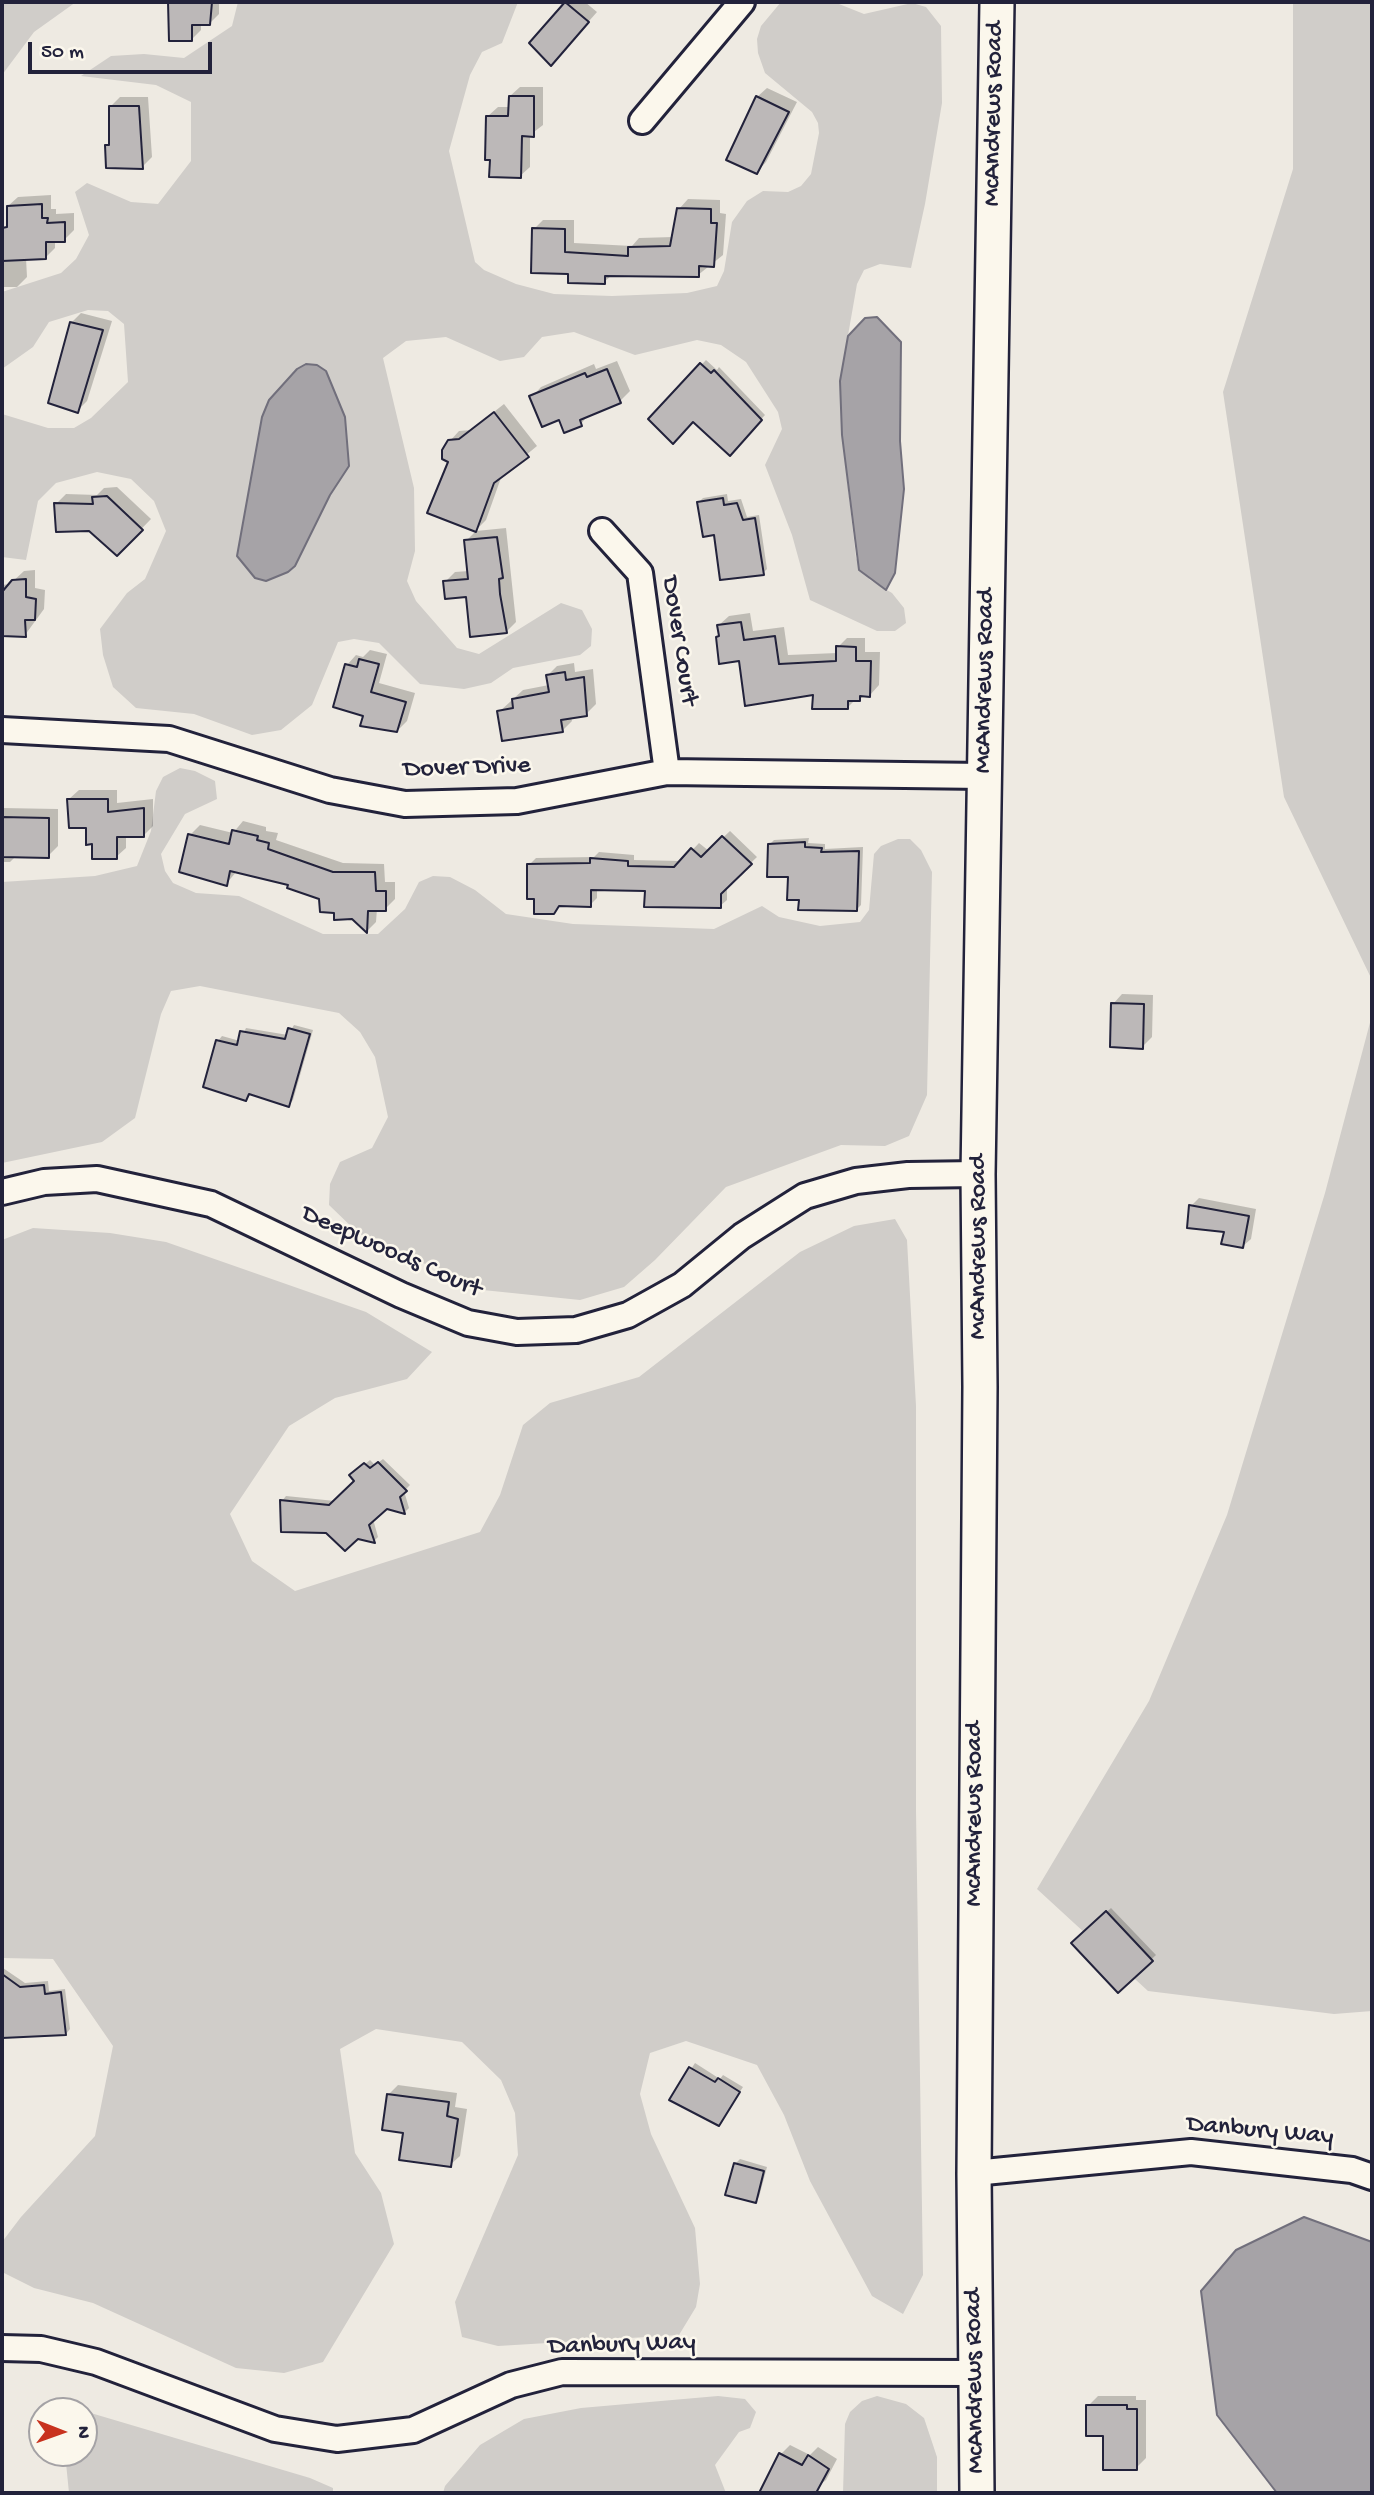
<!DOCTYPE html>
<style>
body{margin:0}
#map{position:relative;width:1374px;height:2495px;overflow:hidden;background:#eeeae2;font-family:"Gochi Hand",sans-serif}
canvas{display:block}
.frame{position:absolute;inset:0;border:4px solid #22223b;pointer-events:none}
.north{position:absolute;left:28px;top:2397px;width:70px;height:70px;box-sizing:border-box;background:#fbf7ec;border:2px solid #a4a2a5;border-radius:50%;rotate:91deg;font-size:19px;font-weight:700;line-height:28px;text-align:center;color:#22223b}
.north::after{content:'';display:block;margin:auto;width:24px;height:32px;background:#c8321e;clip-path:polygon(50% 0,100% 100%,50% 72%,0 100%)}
.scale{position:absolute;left:28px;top:42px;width:184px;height:32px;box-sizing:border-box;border:4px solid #22223b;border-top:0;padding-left:9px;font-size:21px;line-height:24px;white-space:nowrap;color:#22223b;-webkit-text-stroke:5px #fbf7ec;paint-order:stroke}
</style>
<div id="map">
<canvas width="1374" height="2495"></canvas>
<div class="frame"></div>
<div class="north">N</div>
<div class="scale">50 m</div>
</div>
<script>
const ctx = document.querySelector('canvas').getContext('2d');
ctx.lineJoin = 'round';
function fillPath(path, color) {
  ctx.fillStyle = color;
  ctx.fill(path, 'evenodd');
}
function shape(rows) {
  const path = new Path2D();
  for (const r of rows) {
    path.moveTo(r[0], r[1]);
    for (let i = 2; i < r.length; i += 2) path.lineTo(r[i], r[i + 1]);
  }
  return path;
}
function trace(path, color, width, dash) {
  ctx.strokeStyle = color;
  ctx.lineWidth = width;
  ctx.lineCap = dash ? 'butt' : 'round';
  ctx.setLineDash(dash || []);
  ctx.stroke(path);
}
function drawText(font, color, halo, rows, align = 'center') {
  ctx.font = font + ' "Gochi Hand",sans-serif';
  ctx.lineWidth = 5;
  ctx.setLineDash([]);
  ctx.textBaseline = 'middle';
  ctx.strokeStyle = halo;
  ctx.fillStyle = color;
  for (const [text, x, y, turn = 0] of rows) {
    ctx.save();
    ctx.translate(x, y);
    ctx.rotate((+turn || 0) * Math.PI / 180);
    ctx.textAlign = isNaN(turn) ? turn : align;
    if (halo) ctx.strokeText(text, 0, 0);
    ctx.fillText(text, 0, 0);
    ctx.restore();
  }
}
fillPath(shape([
 [2,2,76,2,34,32,2,75],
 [238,2,518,2,502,43,482,52,470,75,449,151,475,262,484,270,516,284,554,294,612,296,687,293,717,286,724,271,732,222,747,201,763,191,788,192,801,186,811,174,819,133,818,123,812,112,765,73,758,53,757,39,761,26,781,2,834,2,864,14,912,3,926,7,941,26,942,103,925,204,911,268,880,264,864,270,857,284,840,381,842,435,856,558,870,580,892,593,904,608,906,623,895,631,877,631,810,600,792,535,765,465,782,429,778,412,746,362,721,345,697,340,635,355,574,332,542,337,524,357,500,361,446,337,406,341,383,358,414,488,415,551,407,581,416,601,457,648,479,654,561,603,582,610,592,629,591,646,580,655,513,668,491,683,464,689,420,684,379,643,354,639,338,642,312,705,281,730,252,735,194,714,136,708,113,687,103,655,100,629,127,593,145,579,166,531,154,501,131,479,97,472,56,483,38,501,26,560,2,557,2,414,48,428,74,428,91,418,128,382,124,324,108,311,88,310,49,322,33,347,2,369,2,292,61,273,76,259,89,235,75,192,87,183,131,202,158,204,191,161,191,102,156,85,81,76,111,56,144,54,184,58,232,26],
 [1293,2,1372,2,1372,980,1284,797,1223,392,1293,169],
 [180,768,195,771,215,781,217,799,185,814,161,854,165,871,173,883,196,893,239,896,323,934,378,934,405,909,419,882,433,876,450,877,475,890,506,914,573,924,714,929,762,906,779,917,820,926,860,922,869,910,874,854,881,846,898,839,910,839,921,850,932,872,927,1095,909,1136,885,1146,841,1145,726,1187,655,1260,624,1287,580,1300,483,1290,426,1264,392,1254,357,1232,329,1205,330,1184,340,1162,372,1148,388,1117,375,1057,360,1032,339,1013,200,986,171,991,161,1014,135,1118,102,1142,2,1163,2,882,95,876,137,866,151,831,156,791,163,777],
 [1372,1015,1372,2011,1334,2014,1148,1991,1037,1889,1149,1701,1227,1515,1325,1193],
 [895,1219,907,1240,916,1406,916,1811,923,2275,903,2314,872,2296,810,2181,784,2115,757,2065,686,2041,650,2053,640,2094,651,2134,695,2228,700,2284,696,2307,679,2335,498,2346,462,2337,455,2302,518,2155,515,2113,501,2080,462,2042,376,2029,340,2049,355,2153,381,2193,394,2244,323,2362,284,2373,236,2368,93,2303,34,2288,2,2272,2,2242,21,2217,95,2136,113,2046,53,1959,2,1958,2,1240,33,1228,110,1233,166,1242,366,1312,432,1352,407,1379,335,1398,289,1426,230,1514,252,1561,295,1591,480,1532,500,1495,523,1425,550,1403,639,1377,800,1252,854,1226],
 [718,2396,745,2399,756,2412,750,2428,739,2432,715,2465,726,2493,443,2493,445,2486,480,2445,524,2419,581,2408],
 [877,2396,906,2404,924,2418,937,2457,937,2493,843,2493,845,2424,850,2412,862,2401],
 [84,2411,310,2478,333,2488,333,2493,69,2493,65,2453,84,2453]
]), '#d0cdc9');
const water = shape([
 [877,317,901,342,900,441,904,489,895,573,886,590,859,570,842,435,840,381,848,336,865,318,877,317],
 [306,364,317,365,326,371,345,417,349,466,330,495,295,566,288,572,266,581,255,578,237,556,262,417,269,400,297,369,306,364],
 [1304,2217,1372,2242,1372,2493,1277,2493,1217,2415,1201,2291,1236,2250,1304,2217]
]);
fillPath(water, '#a6a3a7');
trace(water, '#716f7c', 2);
fillPath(shape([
 [170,2,219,2,219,14,209,24,201,23,201,30,191,40,171,40],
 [568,2,585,2,597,12,560,54,531,43],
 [520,87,543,87,543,125,530,135,530,167,520,176,488,116,498,107,510,107,510,96],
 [767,88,797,102,766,162,757,172,757,97],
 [120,97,148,97,152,157,142,167,107,145,111,141,110,107],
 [51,195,51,209,56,209,56,214,74,213,74,230,64,240,55,240,55,248,45,258,26,258,27,277,17,287,2,287,2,240,4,228,9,224,8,206,18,197],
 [688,199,720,200,720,213,726,214,723,255,698,275,612,275,604,282,570,272,534,229,543,220,574,220,574,243,632,246,639,238,673,237,679,209],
 [81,313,112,321,87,401,77,411,72,322],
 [706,360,717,370,719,367,765,415,730,453,693,420,650,419],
 [617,361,630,391,620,401,590,413,581,424,532,397,541,387,594,364,596,369],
 [504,404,537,446,502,475,486,520,476,530,451,462,449,442,459,431,471,430],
 [117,487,151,519,117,554,56,504,66,494,97,495,104,488],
 [727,494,728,501,741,499,747,517,759,515,767,569,763,573,715,533,699,502,703,498],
 [506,528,516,622,507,631,468,595,445,582,455,572,469,571,466,541,476,531],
 [35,570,35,588,45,590,44,609,25,635,2,634,2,585,10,584,24,571],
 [750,613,753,631,784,627,788,655,837,653,838,647,847,638,865,638,865,652,880,652,879,685,870,695,855,700,848,707,740,659,719,625,729,616],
 [370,650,387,654,379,683,415,693,407,721,397,731,363,724,365,715,347,665,356,655,363,657],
 [574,663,575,672,593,669,596,704,586,714,571,717,572,721,562,731,499,712,523,690,549,685,548,675,557,666],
 [79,790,117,790,117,803,153,799,153,826,143,836,126,836,126,848,116,857,93,843,88,827,69,799],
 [2,808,58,809,58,846,48,856,16,856,10,862,2,862],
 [243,821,266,827,266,831,278,833,276,840,343,863,384,864,385,882,395,882,395,899,385,909,377,909,376,922,367,931,352,917,336,912,321,897,290,883,237,871,226,884,190,835,200,825,233,833],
 [730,831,757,857,727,886,727,900,720,906,647,889,597,888,597,898,590,905,561,904,553,913,536,898,529,865,536,858,594,857,599,852,634,855,634,860,682,861,699,843,709,851],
 [809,838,808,843,825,844,825,849,863,847,861,905,857,909,801,899,770,844,774,840],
 [1122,994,1153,995,1152,1037,1142,1047,1113,1004],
 [294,1025,313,1030,293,1100,289,1105,251,1093,246,1099,218,1041,222,1036,240,1041,246,1028,288,1035],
 [1199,1198,1256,1209,1251,1239,1243,1246,1191,1206],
 [383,1459,410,1485,404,1491,409,1508,405,1512,386,1507,373,1519,378,1537,374,1541,327,1531,282,1501,286,1496,335,1501,356,1481,352,1475,370,1460,375,1465],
 [1111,1908,1156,1955,1118,1991,1074,1943],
 [3,1968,25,1983,48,1981,49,1991,65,1989,70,2029,66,2034,35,2037,34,2033,2,2037],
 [695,2063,720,2079,723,2075,743,2087,719,2124,672,2099],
 [398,2085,457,2093,455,2107,467,2109,460,2156,450,2165,405,2131,389,2094],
 [740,2159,767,2167,759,2197,755,2201,735,2164],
 [1098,2396,1136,2396,1136,2400,1146,2400,1146,2458,1136,2468,1104,2434,1088,2406],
 [790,2445,810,2455,818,2447,837,2459,826,2480,810,2493,761,2493,781,2454]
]), '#0003');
const building = shape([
 [168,2,212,2,210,25,192,25,192,41,169,41,168,2],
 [565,2,589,22,551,66,529,43,565,2],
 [509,96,534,96,534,137,522,136,521,178,489,177,490,160,485,160,486,116,508,116,509,96],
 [756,96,789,112,757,174,726,160,756,96],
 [109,106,139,106,143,169,106,168,105,145,109,145,109,106],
 [42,204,42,218,48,218,47,223,65,222,65,242,46,242,46,259,2,261,2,228,7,227,7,206,42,204],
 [677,208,711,209,711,223,717,223,714,267,699,266,699,277,605,276,605,284,568,283,568,274,531,273,532,228,565,229,565,252,628,256,628,247,670,246,677,208],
 [70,322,103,330,78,413,48,403,70,322],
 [700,363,711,373,714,370,762,420,730,456,693,422,673,444,648,419,700,363],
 [607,369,621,403,580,420,582,426,564,433,559,420,542,427,529,396,585,373,587,377,607,369],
 [494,412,529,457,494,483,476,532,427,513,448,462,442,459,442,450,448,440,459,439,494,412],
 [107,496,143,530,117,556,89,531,56,532,54,503,93,504,92,497,107,496],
 [723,498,724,505,737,503,743,520,755,518,764,575,720,580,714,535,703,537,697,502,723,498],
 [497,537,503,578,499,579,500,594,507,633,470,637,466,597,445,599,443,581,468,579,464,540,497,537],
 [26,579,26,597,36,599,35,620,25,620,26,637,2,636,2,592,12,580,26,579],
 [741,622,744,640,775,636,779,664,836,661,836,646,856,647,856,661,871,661,870,697,860,696,860,701,848,701,848,709,812,709,813,695,745,706,739,661,719,664,716,637,719,636,717,625,741,622],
 [359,659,379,664,371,692,406,702,397,732,360,726,363,716,333,707,345,664,357,667,359,659],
 [565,672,566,680,584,677,587,716,561,720,563,732,502,741,497,711,513,708,512,699,549,692,546,675,565,672],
 [67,799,108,799,108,812,144,808,144,837,117,837,117,859,92,859,92,844,86,845,86,828,69,828,67,799],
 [2,817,49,818,49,858,2,857,2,817],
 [232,830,258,836,257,840,269,843,268,849,333,872,375,872,376,891,386,891,386,911,368,911,367,933,352,919,334,920,334,913,320,912,319,899,287,888,288,885,230,871,227,886,179,872,188,834,229,844,232,830],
 [722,836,752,864,721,894,721,908,644,907,645,891,591,890,591,907,559,906,554,914,534,914,534,899,527,899,527,864,590,863,590,858,628,861,628,866,674,867,691,848,701,857,722,836],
 [805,842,805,847,822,848,821,852,859,851,857,911,798,910,799,900,787,900,788,877,767,877,768,844,805,842],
 [1111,1003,1144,1004,1143,1049,1110,1047,1111,1003],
 [288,1028,310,1034,289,1107,249,1094,246,1101,203,1087,216,1040,237,1045,240,1031,285,1039,288,1028],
 [1189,1205,1249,1216,1243,1248,1221,1244,1224,1232,1187,1228,1189,1205],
 [378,1462,407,1491,400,1497,405,1514,387,1509,369,1525,375,1543,358,1539,345,1551,326,1533,281,1532,280,1500,329,1505,354,1481,349,1475,364,1463,370,1468,378,1462],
 [1106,1911,1153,1961,1118,1993,1071,1943,1106,1911],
 [2,1974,20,1987,44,1985,45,1994,61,1992,66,2035,2,2038,2,1974],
 [689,2067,715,2082,718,2078,740,2092,719,2126,669,2100,689,2067],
 [387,2094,449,2102,447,2116,458,2119,451,2167,399,2160,403,2133,382,2130,387,2094],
 [734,2163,764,2171,756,2203,725,2195,734,2163],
 [1086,2405,1127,2405,1127,2409,1137,2409,1137,2470,1103,2470,1103,2436,1086,2436,1086,2405],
 [779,2453,802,2465,808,2455,829,2469,816,2493,759,2493,779,2453]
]);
fillPath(building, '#bcb8b8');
trace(building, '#22223b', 2);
const minor = shape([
 [642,121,742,2],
 [602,531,640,573,667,772],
 [2,730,169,739,330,790,405,804,517,801,667,772,984,776],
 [2,1192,44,1182,97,1179,211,1204,401,1295,468,1323,517,1332,576,1330,628,1315,682,1285,742,1236,805,1196,856,1181,908,1175,978,1174],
 [974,2173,1191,2152,1352,2170,1372,2177],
 [2,2348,41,2349,96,2362,275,2429,337,2439,413,2430,511,2385,562,2372,976,2373]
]);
const secondary = shape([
 [977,2493,974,2173,980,1387,978,1174,997,2]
]);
trace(minor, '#22223b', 30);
trace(secondary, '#22223b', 38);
trace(minor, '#fbf7ec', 24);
trace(secondary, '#fbf7ec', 33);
drawText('26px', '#22223b', '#fbf7ec', [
 ["McAndrews Road",995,114,-89],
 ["Dover Court",678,641,81],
 ["McAndrews Road",986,681,-89],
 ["Dover Drive",467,769,-2],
 ["McAndrews Road",980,1247,-90],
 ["Deepwoods Court",391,1253,24],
 ["McAndrews Road",976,1814,-90],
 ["Danbury Way",1260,2132,5],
 ["Danbury Way",622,2346,-2],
 ["McAndrews Road",976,2381,-91]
]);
</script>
